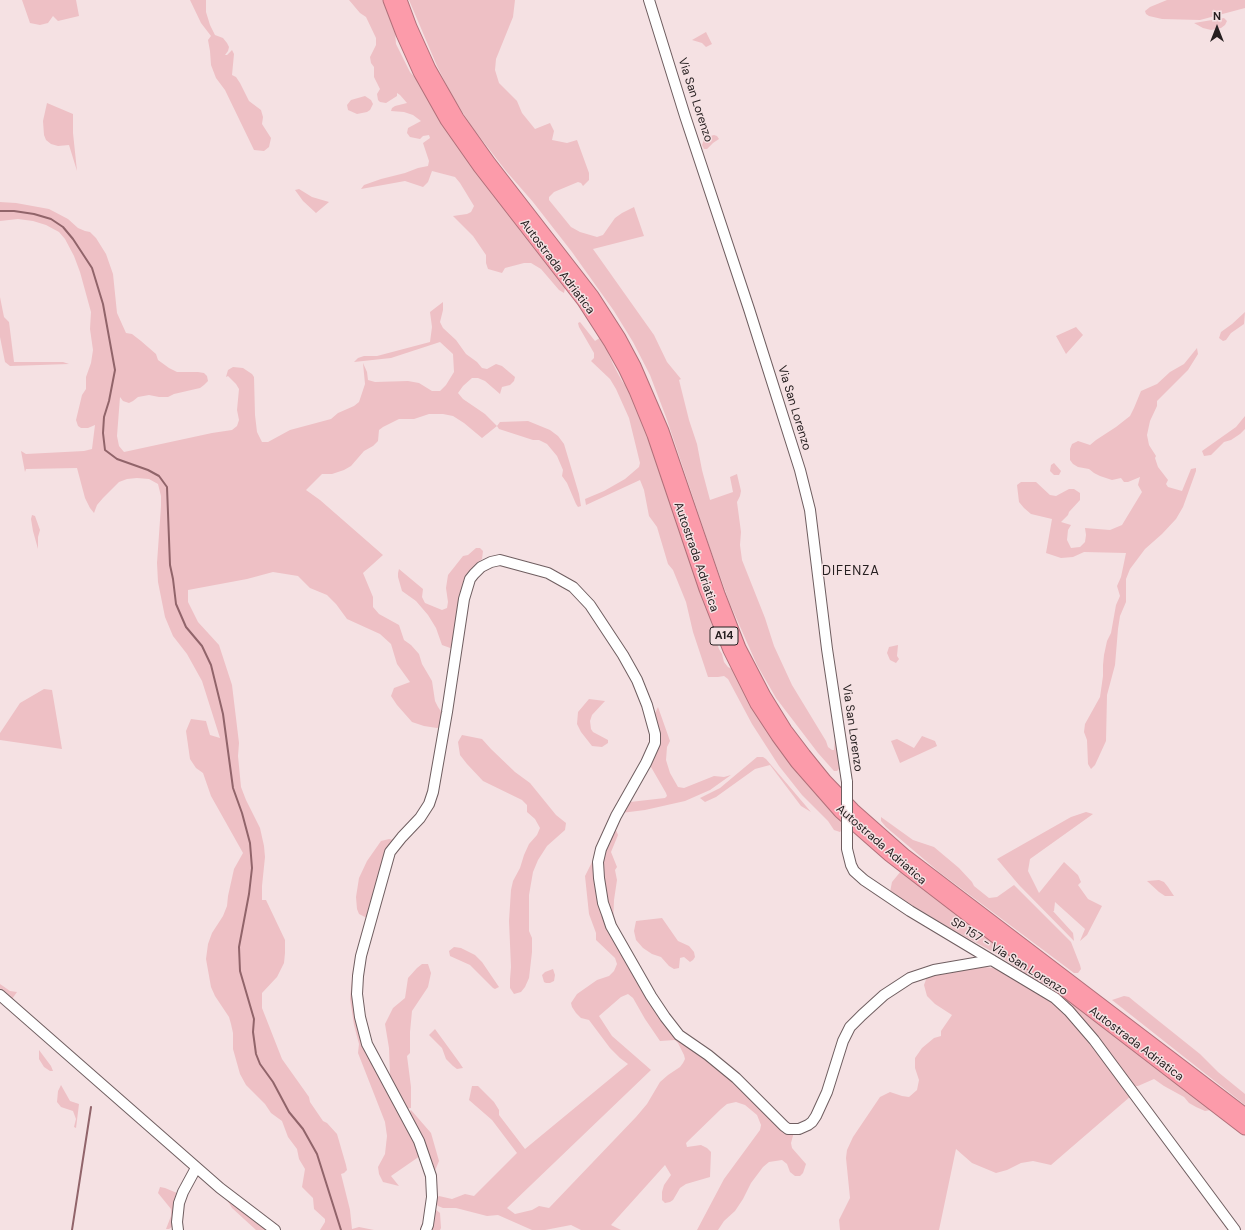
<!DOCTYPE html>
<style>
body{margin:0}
#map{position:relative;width:1245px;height:1230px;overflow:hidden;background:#f5e1e3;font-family:"DM Sans",sans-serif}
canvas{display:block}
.north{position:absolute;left:1197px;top:8px;width:40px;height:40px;-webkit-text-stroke:3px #f5e1e3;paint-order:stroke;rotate:0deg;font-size:11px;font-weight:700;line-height:16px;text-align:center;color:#272021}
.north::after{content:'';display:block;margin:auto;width:14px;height:18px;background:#272021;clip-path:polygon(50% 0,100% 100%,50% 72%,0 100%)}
</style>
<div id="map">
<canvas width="1245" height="1230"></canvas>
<div class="north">N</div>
</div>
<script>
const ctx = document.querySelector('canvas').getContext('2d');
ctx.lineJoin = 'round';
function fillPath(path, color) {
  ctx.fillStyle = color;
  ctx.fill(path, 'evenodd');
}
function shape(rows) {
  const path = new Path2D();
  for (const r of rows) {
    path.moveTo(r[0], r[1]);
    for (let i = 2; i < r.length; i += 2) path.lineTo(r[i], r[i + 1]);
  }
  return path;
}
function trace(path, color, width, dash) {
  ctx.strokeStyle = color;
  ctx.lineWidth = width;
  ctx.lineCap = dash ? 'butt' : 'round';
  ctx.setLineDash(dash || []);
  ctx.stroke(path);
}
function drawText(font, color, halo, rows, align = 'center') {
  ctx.font = font + ' "DM Sans",sans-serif';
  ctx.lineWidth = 3;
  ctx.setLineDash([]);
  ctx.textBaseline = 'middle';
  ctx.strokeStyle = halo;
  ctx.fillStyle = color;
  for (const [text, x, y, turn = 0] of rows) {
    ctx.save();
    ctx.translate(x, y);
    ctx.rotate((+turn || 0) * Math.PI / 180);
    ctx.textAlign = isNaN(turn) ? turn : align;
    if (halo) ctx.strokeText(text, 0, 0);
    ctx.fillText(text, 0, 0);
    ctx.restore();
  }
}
fillPath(shape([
 [22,0,76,0,79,16,58,21,53,16,48,23,40,25,30,23],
 [190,0,206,0,206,12,210,25,215,35,223,38,227,43,229,47,228,51,225,55,227,55,232,50,234,54,232,75,236,77,240,83,249,101,261,110,263,117,262,124,271,138,269,147,264,151,254,150,225,90,216,78,211,65,210,51,208,40,211,36,201,23],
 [349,0,385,0,395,32,396,44,410,72,419,82,434,110,481,179,565,288,564,293,559,290,541,269,531,263,524,263,505,268,502,273,488,269,486,263,486,255,473,236,453,216,467,214,471,212,474,206,460,183,455,177,432,171,428,182,423,187,405,181,361,189,364,185,381,179,405,173,418,168,428,166,429,161,423,143,430,138,429,135,423,136,420,139,410,137,407,133,408,128,421,121,413,115,404,112,391,111,392,108,395,106,407,103,400,95,397,93,397,96,386,103,380,102,378,100,377,94,380,89,374,77,374,67,371,63,370,57,376,45,376,38,366,17,360,13],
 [409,0,515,0,513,17,496,59,495,70,499,83,517,101,522,113,535,129,550,123,554,131,552,140,567,143,577,140,589,173,589,180,583,186,581,183,578,182,554,192,549,197,549,200,571,227,580,232,597,237,603,235,615,218,622,213,634,207,644,236,593,249,654,335,667,362,681,379,679,380,689,420,697,444,702,470,710,500,733,492,730,477,737,474,741,491,740,496,737,502,741,532,740,545,742,560,765,618,774,646,792,685,826,741,828,747,832,750,834,750,835,738,838,743,841,763,839,769,837,771,834,771,818,753,776,698,757,665,730,604,711,551,666,417,650,375,633,342,614,311,572,252,533,202,506,171,472,127,451,94,437,66],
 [1167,0,1245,0,1245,8,1200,20,1162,19,1149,16,1146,14,1145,11,1150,7],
 [1224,18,1227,21,1225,25,1221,28,1211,30,1203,28,1194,23],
 [706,32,712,44,706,47,702,43,692,40],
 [365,96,371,100,373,104,370,110,367,112,357,114,348,110,347,105,351,100],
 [47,103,73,114,73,133,77,171,69,145,58,146,51,144,46,140,44,135,43,121],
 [714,135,717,136,719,139,713,143,707,149,704,149,702,145,704,139,707,137],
 [299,189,312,197,329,202,316,213,303,201,295,190],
 [0,202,16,203,49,209,68,219,78,228,85,231,90,232,96,238,106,254,113,274,117,313,126,333,132,334,141,341,156,354,158,360,169,368,177,372,198,372,204,373,207,376,208,381,204,385,200,388,174,394,168,397,159,397,149,395,138,397,133,401,129,403,123,401,120,397,117,436,119,446,124,452,212,433,232,430,237,426,239,420,237,410,239,389,236,384,228,376,226,377,228,370,233,367,243,368,252,374,254,377,255,415,257,432,262,442,268,442,290,430,331,419,338,413,354,406,359,402,365,384,363,363,367,372,368,380,375,382,408,381,419,383,432,391,440,391,446,385,454,372,453,354,440,342,391,358,354,362,358,358,364,356,377,356,430,342,432,327,430,312,443,302,443,310,440,322,443,328,456,340,466,354,477,362,482,368,487,369,496,364,502,366,515,377,514,381,510,385,502,387,500,394,485,381,478,378,472,378,463,386,458,393,463,399,485,414,497,426,500,422,528,421,550,430,558,436,564,444,579,494,581,506,578,507,576,504,567,483,562,476,563,470,557,456,547,444,539,440,533,440,499,429,497,426,482,438,464,423,453,416,443,414,429,414,414,419,399,419,383,427,379,430,378,441,373,446,364,451,351,466,344,470,332,474,322,474,306,490,320,500,383,555,363,573,373,597,373,607,379,614,399,625,404,640,411,645,419,654,422,664,432,681,435,701,438,707,442,713,440,727,437,728,424,726,412,722,397,705,391,696,394,688,410,682,397,664,391,644,380,634,347,619,336,604,327,595,310,588,298,576,273,572,247,579,188,590,188,602,198,622,219,645,232,685,239,743,238,756,241,787,246,800,260,828,264,846,265,857,262,886,262,900,266,900,285,940,285,953,284,963,277,977,262,993,262,1008,282,1059,309,1097,310,1102,323,1121,327,1123,337,1134,346,1165,347,1170,344,1173,341,1174,350,1210,352,1229,359,1227,374,1230,320,1230,325,1222,325,1219,314,1209,313,1198,302,1187,305,1169,299,1159,297,1149,288,1137,282,1121,271,1113,265,1104,246,1085,240,1074,233,1049,233,1033,231,1024,229,1017,215,996,211,987,206,959,208,944,212,933,223,916,227,906,228,896,234,869,243,853,211,796,203,773,196,768,190,759,186,731,191,719,206,721,210,735,220,738,202,681,187,654,173,636,165,617,158,582,157,563,161,506,161,496,158,484,149,479,137,478,127,479,119,482,103,498,97,505,94,513,90,508,85,498,77,468,26,469,25,472,21,451,26,454,84,451,92,449,95,425,88,428,81,428,78,426,76,420,82,395,86,389,86,377,91,363,93,350,90,329,91,312,80,272,74,256,65,239,59,232,46,225,33,221,18,219,0,221],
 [0,297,4,317,9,322,14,362,63,362,69,364,10,366,5,362,0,337],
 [1245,312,1244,324,1231,333,1226,340,1223,341,1219,338,1221,332,1232,324],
 [580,322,595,341,601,337,613,364,622,381,632,395,648,435,711,616,713,632,719,649,722,654,724,662,728,667,732,669,754,711,787,759,814,791,842,821,841,831,840,832,834,830,828,821,802,795,779,766,752,724,728,679,724,676,718,677,708,677,693,632,686,602,673,570,668,564,657,527,649,516,644,490,640,480,586,505,585,499,604,491,625,479,639,467,640,463,629,418,616,389,610,379,591,361,594,358,594,353,579,327,578,323],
 [1076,327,1083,335,1066,354,1056,336],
 [1197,348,1198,354,1188,370,1157,401,1157,406,1150,421,1147,435,1149,445,1156,456,1155,458,1158,467,1168,480,1166,484,1168,487,1182,491,1191,469,1196,468,1196,471,1183,507,1176,519,1162,534,1145,549,1130,569,1126,579,1126,602,1120,616,1118,629,1115,665,1107,695,1106,741,1095,765,1091,769,1088,764,1087,740,1084,732,1085,724,1100,697,1103,676,1103,665,1104,655,1107,641,1111,633,1116,605,1120,596,1117,586,1121,577,1126,553,1084,552,1073,557,1061,558,1046,553,1052,519,1031,514,1024,508,1019,502,1017,485,1021,482,1036,482,1050,495,1056,496,1069,489,1074,489,1080,493,1080,500,1069,512,1068,515,1061,522,1071,525,1068,530,1067,540,1071,548,1080,547,1085,542,1086,535,1085,528,1110,530,1122,525,1142,492,1138,485,1140,477,1128,482,1124,482,1121,478,1112,480,1100,476,1094,473,1089,469,1078,467,1073,464,1070,460,1070,449,1072,444,1078,441,1090,445,1096,440,1116,427,1130,416,1134,408,1141,391,1157,384,1170,372,1184,364],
 [1245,416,1245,429,1240,434,1231,440,1224,442,1211,455,1204,456,1202,451,1236,427],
 [1054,463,1061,471,1059,475,1054,475,1050,471,1051,465],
 [32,515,35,516,40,530,38,537,38,549,33,531,31,519],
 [476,548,480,548,483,551,482,559,477,563,470,572,453,649,442,645,436,628,428,615,416,601,402,591,398,577,398,573,399,569,423,589,422,597,425,603,442,610,447,608,448,602,446,588,448,575,463,556,468,555],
 [898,645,897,656,899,659,896,663,890,660,887,653,889,647],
 [44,689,52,690,62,749,0,740,0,733,20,703],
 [589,699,605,701,592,715,590,721,591,729,593,732,608,740,608,743,602,747,592,746,581,732,577,724,578,712],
 [658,707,670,741,667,747,666,760,670,773,678,787,684,788,714,776,724,777,731,775,710,790,685,801,645,810,621,813,630,802,665,798,667,796,666,793,651,767,655,734,655,713],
 [462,735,482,739,491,749,515,772,530,783,556,815,566,823,565,830,547,846,538,860,533,872,529,895,529,931,532,938,532,952,529,978,525,987,521,992,514,994,510,988,510,979,511,967,509,921,511,890,513,881,520,868,524,855,529,844,537,835,540,828,535,819,527,812,527,805,522,800,483,781,467,764,460,755,458,742],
 [922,736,935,741,937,746,900,763,891,741,897,739,914,748],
 [757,757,763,757,766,759,811,812,801,806,770,765,755,769,716,797,705,802,700,798,720,788],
 [1086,812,1093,814,1030,859,1028,871,1039,893,1064,862,1078,875,1081,882,1078,885,1088,899,1102,906,1087,935,1080,941,1085,929,1055,902,1054,911,1053,911,1073,933,1074,941,1019,885,997,859,1071,817],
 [881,817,913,840,934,847,959,868,972,882,974,886,989,898,997,897,1014,885,1071,942,1080,965,1081,969,1078,973,1074,973,939,872,886,827,881,821],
 [612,827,616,830,618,835,611,852,617,867,615,870,617,880,614,900,613,923,599,870],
 [389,839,394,840,367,918,359,914,357,909,356,897,359,878,367,861,381,841],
 [592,862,595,866,598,889,656,1009,794,1132,791,1143,792,1148,806,1164,803,1173,800,1176,795,1176,790,1172,787,1164,782,1160,769,1162,763,1167,751,1183,743,1199,735,1211,724,1221,718,1230,697,1230,724,1179,760,1130,761,1125,757,1115,745,1105,736,1102,727,1104,721,1109,686,1143,687,1147,701,1145,707,1148,711,1152,710,1177,686,1184,680,1188,673,1200,670,1202,665,1203,662,1200,662,1192,664,1185,671,1175,665,1165,611,1225,621,1230,581,1230,571,1225,545,1230,532,1230,498,1215,487,1216,456,1208,443,1208,438,1206,436,1203,436,1199,439,1196,452,1199,465,1194,474,1196,517,1153,492,1120,469,1100,472,1086,478,1086,494,1102,499,1110,499,1115,525,1149,628,1064,620,1058,610,1048,589,1020,581,1018,576,1013,572,1007,571,1003,577,994,597,980,609,976,614,971,617,964,615,958,596,940,596,933,589,914,585,876],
 [628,994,633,998,645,1019,660,1041,675,1040,678,1043,684,1055,685,1059,683,1063,680,1067,668,1075,660,1082,647,1104,636,1117,549,1208,539,1206,532,1210,515,1214,507,1208,651,1070,612,1036,599,1016,621,997],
 [901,871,1211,1110,1205,1111,1196,1107,1189,1103,1184,1097,1164,1086,1154,1079,1138,1086,1132,1086,1045,987,995,953,955,931,890,892,892,882],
 [1159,880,1164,882,1168,887,1174,896,1165,896,1159,892,1147,881],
 [662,918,678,941,689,946,694,952,695,957,693,960,690,962,684,957,680,958,679,968,674,969,669,966,661,957,652,954,643,948,636,940,634,931,636,921],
 [454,947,461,948,475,955,482,962,499,987,495,989,493,988,470,965,450,956,449,951],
 [422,964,428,964,431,973,428,987,412,1011,410,1032,410,1053,407,1056,411,1087,411,1108,404,1109,390,1076,389,1048,385,1024,393,1008,405,998,408,978,417,968],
 [978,966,1000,969,1041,994,1060,1008,1089,1040,1131,1096,1051,1165,1033,1161,1021,1163,1007,1170,996,1173,972,1163,956,1149,939,1230,840,1230,839,1220,850,1198,846,1158,847,1150,853,1137,880,1097,890,1092,902,1096,909,1097,917,1090,919,1080,915,1068,915,1058,922,1048,934,1038,941,1036,941,1031,952,1015,935,1004,927,996,924,985,928,974],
 [553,969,555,975,554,981,550,983,546,983,544,982,542,975,545,972],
 [353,970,356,1008,420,1156,391,1176,399,1186,383,1182,379,1174,378,1167,385,1154,387,1136,385,1122,358,1053,359,1044,354,1025,350,999],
 [0,984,10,991,17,992,12,999,0,989],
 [1124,996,1129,997,1135,1002,1200,1054,1218,1072,1245,1094,1245,1105,1112,1000],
 [435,1029,459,1062,463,1068,457,1069,453,1066,446,1059,442,1048,429,1035],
 [39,1050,51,1066,53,1071,50,1071,44,1067,39,1059],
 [61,1085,70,1101,79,1104,76,1128,74,1127,76,1119,73,1111,61,1107,57,1102,58,1091],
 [411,1110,431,1133,439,1161,434,1173,408,1113],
 [190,1166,189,1173,173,1226,169,1229,166,1229,171,1216,171,1209,158,1193,160,1187,165,1188,177,1193,187,1176],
 [225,1197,269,1230,256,1230,232,1208],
 [434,1208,440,1213,441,1228,440,1230,427,1230]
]), '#eec0c5');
trace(shape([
 [0,211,14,211,34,214,51,219,63,227,73,239,92,268,103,304,115,370,109,401,104,417,103,433,105,450,117,459,148,470,159,476,167,487,170,565,173,579,176,604,186,627,202,646,211,665,223,714,233,788,242,813,250,843,252,868,249,894,239,947,240,971,254,1019,253,1032,256,1054,260,1064,273,1082,289,1112,303,1129,317,1154,341,1230],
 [72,1230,91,1107]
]), '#91646a', 2);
const secondary = shape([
 [649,0,685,116,749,309,800,470,810,510,827,649,847,782],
 [847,839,847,849,851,865,854,871,864,880,910,911,1055,998,1069,1011,1094,1040,1235,1230],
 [0,995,220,1188,275,1230],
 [178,1230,177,1222,179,1203,183,1192,196,1168],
 [426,1230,428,1225,432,1197,431,1176,419,1141,367,1044,360,1017,357,994,358,976,361,956,390,852,402,837,420,818,429,804,433,792,447,712,464,599,470,579,474,574,481,567,491,562,500,560,548,573,573,587,590,605,623,655,637,680,647,705,655,734,655,743,646,763,616,816,601,849,598,862,599,878,603,903,607,914,611,926,651,996,665,1017,679,1035,708,1055,736,1078,784,1126,788,1129,799,1129,808,1125,812,1122,816,1116,827,1092,843,1041,850,1027,862,1015,884,995,910,978,934,970,992,960]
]);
const highway = shape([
 [390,0,403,34,420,72,447,120,480,167,584,301,611,343,625,368,636,391,654,435,706,589,730,650,757,704,778,736,797,762,840,811,890,855,1245,1128],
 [400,0,410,27,429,69,457,118,489,163,592,296,619,338,634,366,662,431,718,594,739,648,764,696,785,730,804,755,825,781,853,810,905,856,1245,1115]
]);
trace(secondary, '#6f5e60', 12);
trace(highway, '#b1707a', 15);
trace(secondary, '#fff', 10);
trace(highway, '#fc9baa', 13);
const secondaryBridge = shape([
 [847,782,847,839]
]);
trace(secondaryBridge, '#6f5e60', 12, []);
trace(secondaryBridge, '#fff', 10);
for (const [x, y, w] of [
 [724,636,28]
]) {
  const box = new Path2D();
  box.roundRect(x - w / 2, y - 9, w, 18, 3);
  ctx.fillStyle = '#f5e1e3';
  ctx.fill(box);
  trace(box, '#272021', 1);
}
drawText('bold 11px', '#272021', null, [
 ["A14",724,636]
]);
drawText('12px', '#272021', '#f5e1e3', [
 ["Via San Lorenzo",695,100,72],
 ["Autostrada Adriatica",557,267,53],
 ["Via San Lorenzo",794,408,73],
 ["Autostrada Adriatica",696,557,71],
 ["Via San Lorenzo",852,728,82],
 ["Autostrada Adriatica",881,845,41],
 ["SP 157 - Via San Lorenzo",1009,957,32],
 ["Autostrada Adriatica",1136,1044,37]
]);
ctx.letterSpacing = '1px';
drawText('13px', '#272021', '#f5e1e3', [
 ["DIFENZA",851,572]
]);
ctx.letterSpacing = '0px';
</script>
